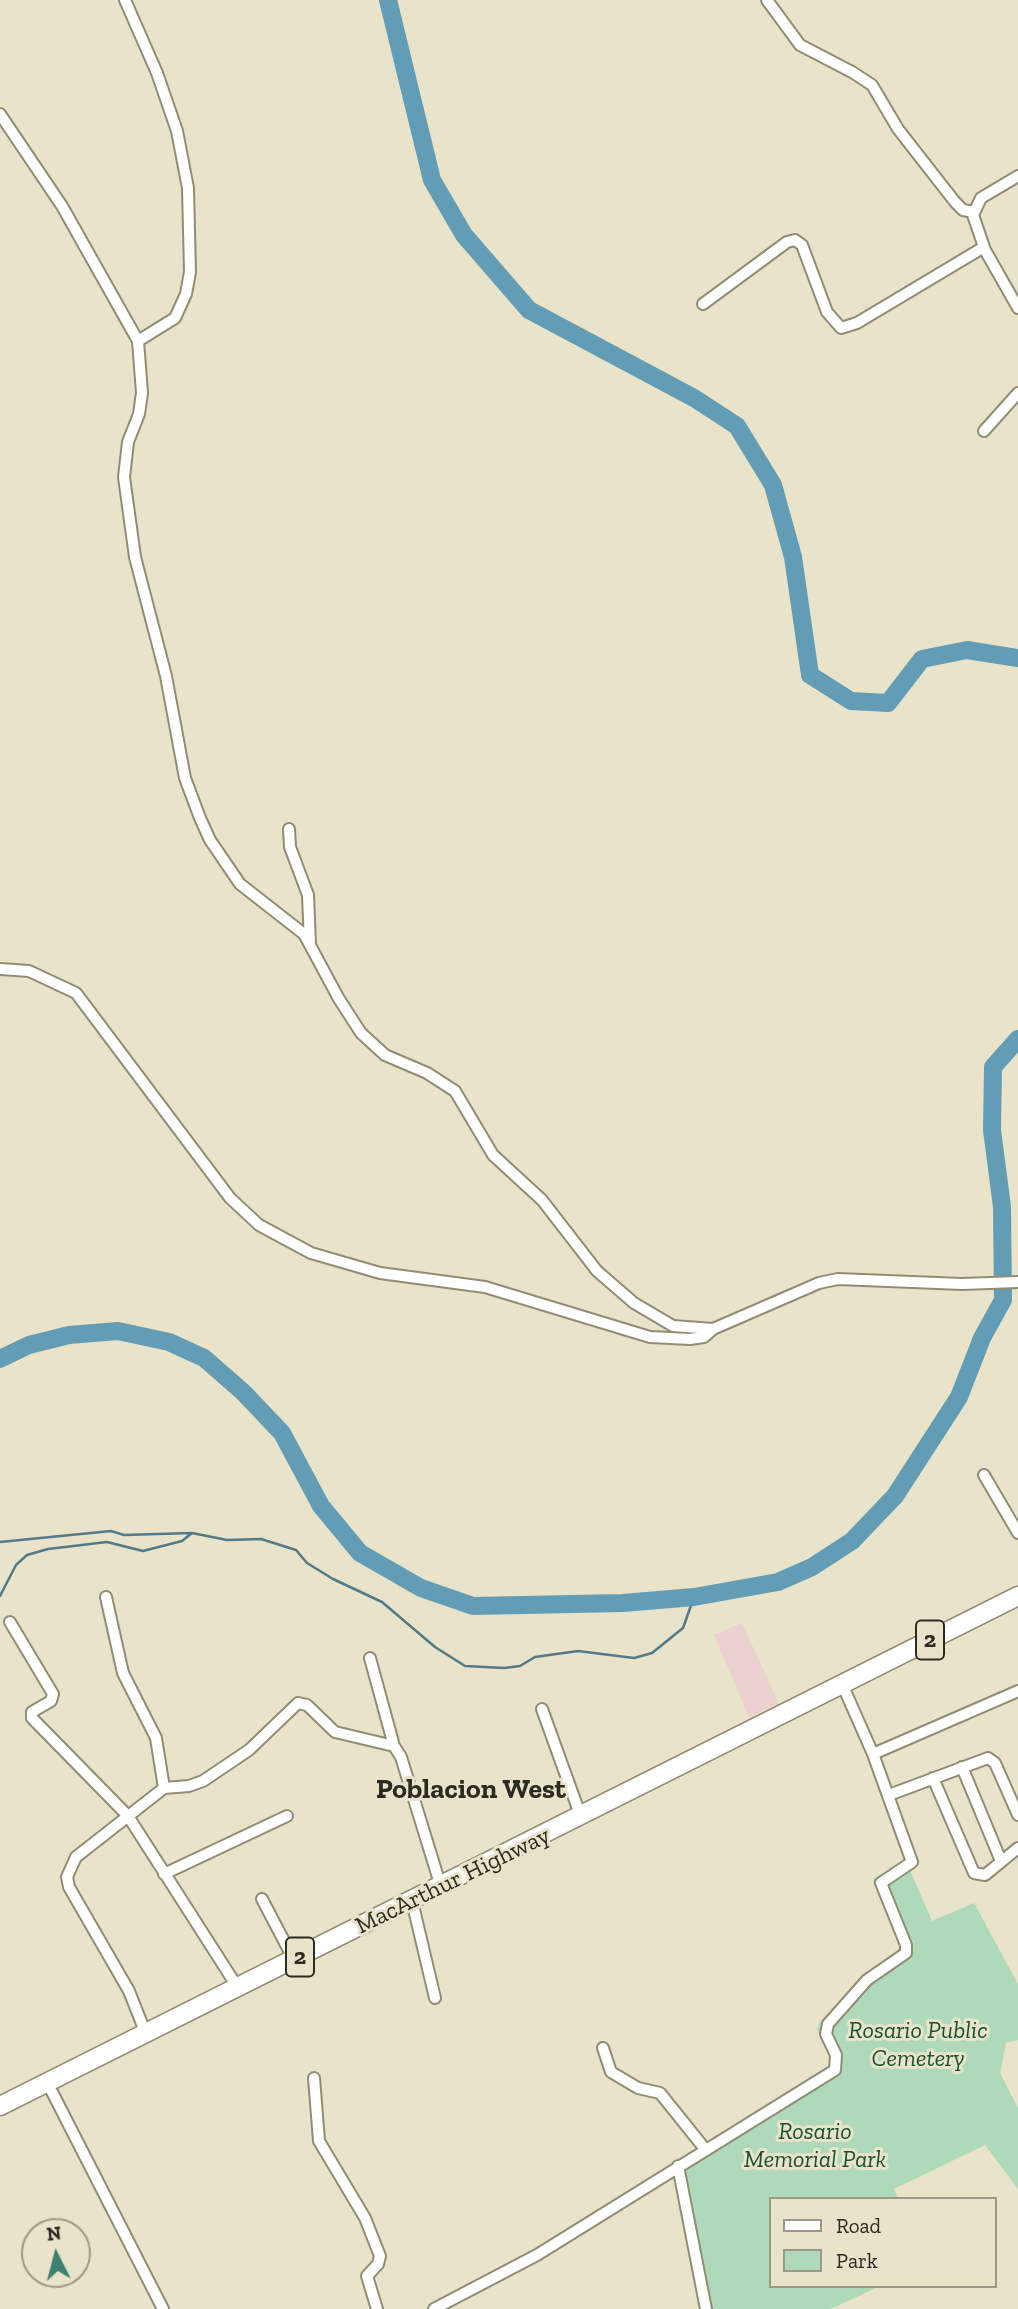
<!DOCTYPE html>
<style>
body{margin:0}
#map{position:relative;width:1018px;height:2309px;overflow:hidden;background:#e8e3c9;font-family:"Zilla Slab",serif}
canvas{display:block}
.legend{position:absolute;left:769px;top:2197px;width:228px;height:91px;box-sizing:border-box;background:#e8e3c9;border:2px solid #9d9986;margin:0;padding:9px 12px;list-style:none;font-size:21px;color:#2c2a21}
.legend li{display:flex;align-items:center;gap:14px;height:35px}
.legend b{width:35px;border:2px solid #9d9986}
.north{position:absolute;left:21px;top:2218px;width:70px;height:70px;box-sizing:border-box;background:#e8e3c9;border:2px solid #9d9986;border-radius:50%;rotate:354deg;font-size:19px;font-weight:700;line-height:28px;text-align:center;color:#2c2a21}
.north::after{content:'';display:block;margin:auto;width:24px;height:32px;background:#3d8175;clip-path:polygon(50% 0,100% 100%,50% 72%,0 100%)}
</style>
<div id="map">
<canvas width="1018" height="2309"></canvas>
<ul class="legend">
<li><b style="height:9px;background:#fff"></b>Road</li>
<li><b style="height:19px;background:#aedabb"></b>Park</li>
</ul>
<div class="north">N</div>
</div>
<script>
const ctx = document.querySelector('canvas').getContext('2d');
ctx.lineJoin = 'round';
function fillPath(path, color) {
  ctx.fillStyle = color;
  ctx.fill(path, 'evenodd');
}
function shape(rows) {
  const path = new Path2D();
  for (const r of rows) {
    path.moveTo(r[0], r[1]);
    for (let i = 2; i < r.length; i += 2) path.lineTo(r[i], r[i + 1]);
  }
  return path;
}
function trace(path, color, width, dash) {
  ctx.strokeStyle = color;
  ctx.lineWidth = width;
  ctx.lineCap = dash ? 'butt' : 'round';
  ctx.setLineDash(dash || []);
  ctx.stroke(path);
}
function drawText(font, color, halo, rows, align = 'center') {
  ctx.font = font + ' "Zilla Slab",serif';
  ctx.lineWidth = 6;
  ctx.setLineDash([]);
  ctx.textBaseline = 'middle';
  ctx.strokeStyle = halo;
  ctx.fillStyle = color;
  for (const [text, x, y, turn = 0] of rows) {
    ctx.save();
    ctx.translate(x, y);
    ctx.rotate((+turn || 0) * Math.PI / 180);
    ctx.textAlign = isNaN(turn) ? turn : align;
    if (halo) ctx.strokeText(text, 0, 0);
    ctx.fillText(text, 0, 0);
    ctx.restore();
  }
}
fillPath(shape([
 [742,1623,779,1704,749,1717,714,1635]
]), '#ebd1cf');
fillPath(shape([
 [907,1863,932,1921,974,1903,1018,1984,1018,2040,1006,2043,1000,2073,1018,2108,1018,2189,985,2145,894,2189,898,2199,771,2199,771,2286,880,2286,831,2309,704,2309,677,2170,836,2074,833,2057,817,2030,819,2023,853,1988,892,1958,900,1948,873,1878]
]), '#aedabb');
trace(shape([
 [0,1542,111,1531,124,1535,192,1533,227,1540,261,1539,296,1550,307,1563,333,1579,382,1602,435,1647,465,1666,504,1668,520,1666,535,1657,578,1651,634,1658,652,1653,683,1628,694,1597],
 [0,1596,16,1565,27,1555,48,1549,107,1542,143,1551,182,1541,192,1533]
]), '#527a89', 2.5);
trace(shape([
 [388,0,432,180,464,235,529,310,694,398,737,426,773,485,793,557,810,675,851,701,888,703,922,659,967,650,1018,658],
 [0,1359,29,1345,69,1335,118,1331,169,1342,204,1358,243,1392,282,1433,321,1506,360,1553,421,1588,473,1606,623,1603,694,1597,778,1582,812,1567,852,1541,895,1496,959,1397,982,1338,1003,1300,1002,1207,992,1130,993,1067,1018,1039]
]), '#639db5', 18);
const minor = shape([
 [125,0,157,73,177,131,188,188,190,272,186,294,175,318,138,341],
 [767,0,800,45,852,72,872,85,898,129,955,202,963,210,974,212],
 [0,114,62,206,138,341,142,393,139,414,128,442,124,477,135,557,166,676,185,778,200,818,210,840,240,884,304,934,339,999,361,1033,385,1055,427,1073,455,1091,493,1155,542,1200,597,1271,634,1303,673,1326,713,1329,819,1283,838,1279,962,1284,1018,1282],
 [1018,176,981,198,973,215,985,250,1018,308],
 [703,304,787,242,795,240,802,245,827,312,841,328,857,323,984,247],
 [984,431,1018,393],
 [289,829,290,847,308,895,310,944],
 [0,969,29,971,76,993,230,1198,259,1225,311,1253,380,1273,485,1287,650,1337,690,1339,704,1337,713,1329],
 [984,1475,1018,1533],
 [106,1597,123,1673,156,1738,164,1788,76,1857,67,1877,69,1887,129,1991,146,2034],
 [10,1622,53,1694,51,1701,32,1712,32,1718,128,1816,238,1988],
 [370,1658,394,1746,401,1757,441,1887],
 [542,1709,581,1817],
 [873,1754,1018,1691],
 [962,1767,1001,1861],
 [933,1778,974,1873,985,1875,1018,1848],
 [164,1788,189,1786,203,1781,249,1750,298,1703,307,1705,335,1732,394,1746],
 [889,1795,988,1758,995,1763,1018,1815],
 [164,1874,287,1816],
 [262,1899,294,1960],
 [412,1901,435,1998],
 [603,2048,611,2072,638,2088,660,2093,705,2149],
 [314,2078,319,2141,365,2218,380,2256,378,2264,367,2276,377,2309],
 [48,2084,163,2309],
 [678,2166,706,2309],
 [434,2309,537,2255,835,2070,836,2055,826,2034,828,2024,867,1980,906,1953,906,1945,881,1883,912,1862,873,1754,842,1684]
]);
const trunk = shape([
 [0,2106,1018,1596]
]);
trace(minor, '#918d75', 14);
trace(trunk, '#918d75', 21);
trace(minor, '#fff', 10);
trace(trunk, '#fff', 18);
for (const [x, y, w] of [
 [930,1640,28],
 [300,1957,28]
]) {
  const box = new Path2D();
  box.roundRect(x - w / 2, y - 19.5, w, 39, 5);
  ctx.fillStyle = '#e8e3c9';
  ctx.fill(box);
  trace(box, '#2c2a21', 2);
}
drawText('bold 23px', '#2c2a21', null, [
 ["2",930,1640],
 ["2",300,1957]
]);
drawText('24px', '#2c2a21', '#e8e3c9', [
 ["MacArthur Highway",453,1881,-26]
]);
drawText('italic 24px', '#1a5131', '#e8e3c9', [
 ["Rosario Public",918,2031],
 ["Cemetery",918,2059],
 ["Rosario",815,2132],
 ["Memorial Park",815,2160]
]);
drawText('bold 28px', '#2c2a21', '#e8e3c9', [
 ["Poblacion West",471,1790]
]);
</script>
